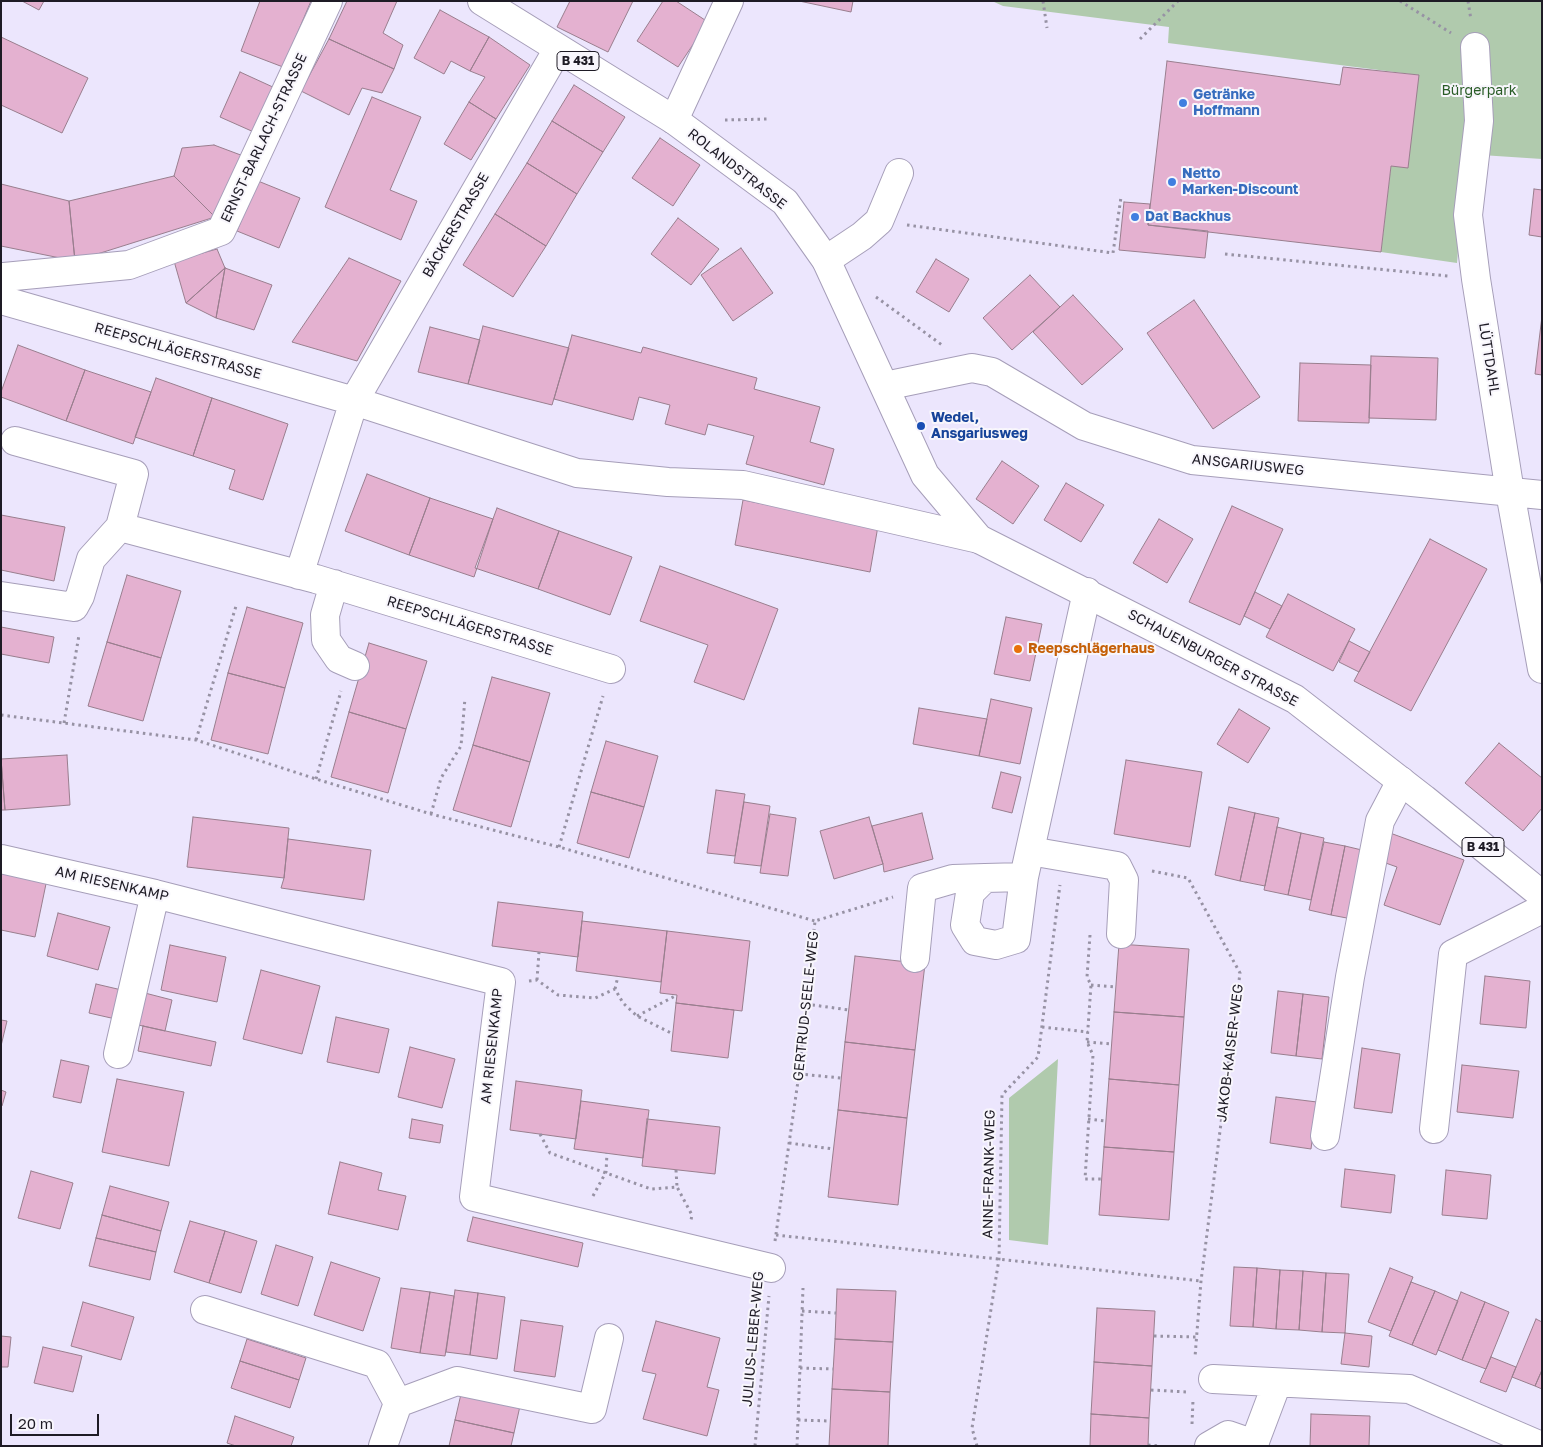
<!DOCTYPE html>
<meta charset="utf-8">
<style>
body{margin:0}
#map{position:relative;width:1543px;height:1447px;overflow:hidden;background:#ece6fd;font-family:"Golos Text",sans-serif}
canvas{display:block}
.frame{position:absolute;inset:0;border:2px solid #1e1b25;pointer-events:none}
.scale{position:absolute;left:10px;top:1414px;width:89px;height:22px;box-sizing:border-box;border:2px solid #1e1b25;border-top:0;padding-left:6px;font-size:15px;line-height:18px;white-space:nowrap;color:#1e1b25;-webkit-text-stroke:4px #f8f6fc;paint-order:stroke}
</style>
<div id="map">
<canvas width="1543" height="1447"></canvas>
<div class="frame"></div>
<div class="scale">20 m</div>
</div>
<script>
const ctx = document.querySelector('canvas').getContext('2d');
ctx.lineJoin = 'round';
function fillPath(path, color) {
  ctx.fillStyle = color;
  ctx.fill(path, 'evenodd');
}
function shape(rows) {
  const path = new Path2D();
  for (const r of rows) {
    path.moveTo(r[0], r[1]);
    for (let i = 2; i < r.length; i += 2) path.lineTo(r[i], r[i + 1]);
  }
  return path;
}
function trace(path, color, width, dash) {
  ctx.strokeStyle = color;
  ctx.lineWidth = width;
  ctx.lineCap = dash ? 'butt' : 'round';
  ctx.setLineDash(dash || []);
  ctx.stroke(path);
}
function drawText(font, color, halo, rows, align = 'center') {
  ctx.font = font + ' "Golos Text",sans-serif';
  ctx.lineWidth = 4;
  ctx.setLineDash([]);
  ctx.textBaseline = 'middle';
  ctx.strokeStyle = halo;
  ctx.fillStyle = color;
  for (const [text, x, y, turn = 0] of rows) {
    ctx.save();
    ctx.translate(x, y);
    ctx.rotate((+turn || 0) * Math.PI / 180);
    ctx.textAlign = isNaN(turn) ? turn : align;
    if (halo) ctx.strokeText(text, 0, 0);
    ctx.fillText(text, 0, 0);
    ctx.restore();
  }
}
fillPath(shape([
 [992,1,1542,1,1542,159,1466,154,1457,263,1381,252,1391,166,1418,75,1168,43,1169,27,1003,6],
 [1058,1059,1048,1245,1009,1240,1009,1098]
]), '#b0caad');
const building = shape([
 [22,1,44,1,39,10,22,1],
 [260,1,311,1,283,67,241,51,260,1],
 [347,1,397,1,383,33,403,45,394,69,329,39,347,1],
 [570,1,633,1,608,52,557,27,570,1],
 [663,1,676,1,708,22,678,67,637,41,663,1],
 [799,1,853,1,851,12,799,1],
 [440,10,489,37,470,71,451,61,444,74,414,58,440,10],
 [1,37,88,78,62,133,1,105,1,37],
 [489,37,530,65,496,119,469,102,485,77,470,71,489,37],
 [329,39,394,69,382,93,362,88,349,115,301,91,329,39],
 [1167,61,1340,85,1343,67,1419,75,1408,168,1391,166,1381,252,1148,225,1167,61],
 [240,72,275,88,256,133,220,117,240,72],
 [574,85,625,117,603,152,552,121,574,85],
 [372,97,421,117,390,190,417,201,401,240,325,207,372,97],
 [469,102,496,119,471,160,444,144,469,102],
 [552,121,603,152,577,194,527,163,552,121],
 [660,138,700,165,673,206,632,178,660,138],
 [214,145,246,157,215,217,174,176,182,148,214,145],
 [527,163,577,194,546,246,495,214,527,163],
 [174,176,215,217,75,261,69,201,174,176],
 [258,181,300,198,279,248,237,231,258,181],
 [1,184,69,201,75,261,1,246,1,184],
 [1534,189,1542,190,1542,237,1529,235,1534,189],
 [1124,202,1150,204,1148,225,1208,231,1205,258,1119,250,1124,202],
 [495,214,546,246,513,297,463,265,495,214],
 [678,218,719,249,691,285,651,254,678,218],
 [741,248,773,293,733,321,701,275,741,248],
 [217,249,225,268,186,303,174,261,217,249],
 [349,258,401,281,357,361,292,342,349,258],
 [936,259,969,279,949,312,916,292,936,259],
 [225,268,272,285,254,330,216,318,225,268],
 [225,268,216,318,186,303,225,268],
 [1030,275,1060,307,1012,350,983,318,1030,275],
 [1073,295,1123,349,1082,385,1033,332,1073,295],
 [1194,300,1260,397,1213,429,1147,333,1194,300],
 [1542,316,1542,375,1535,374,1542,316],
 [483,326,569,348,552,405,468,384,483,326],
 [430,327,480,340,468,384,418,372,430,327],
 [572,335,641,353,643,347,757,378,754,389,820,407,810,442,834,449,824,485,746,464,754,436,708,424,705,435,665,424,670,405,639,397,633,420,554,399,572,335],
 [18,345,85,370,66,421,1,397,1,392,18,345],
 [1371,356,1438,358,1436,420,1369,418,1371,356],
 [1300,363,1371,365,1369,423,1298,421,1300,363],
 [85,370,151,392,133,444,66,421,85,370],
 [156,378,212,398,193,456,135,437,156,378],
 [212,398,288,424,263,500,229,489,235,470,193,456,212,398],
 [1002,461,1039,486,1013,524,976,499,1002,461],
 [367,474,430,498,409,555,345,531,367,474],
 [1066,483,1104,505,1081,542,1044,520,1066,483],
 [430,498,493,519,474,577,409,555,430,498],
 [743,500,878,526,870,572,735,545,743,500],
 [1232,506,1283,529,1240,625,1189,602,1232,506],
 [497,508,559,531,538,589,475,568,497,508],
 [1,515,65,527,54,581,1,570,1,515],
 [1159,519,1193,539,1167,583,1133,563,1159,519],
 [559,531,632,557,610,615,538,589,559,531],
 [1430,539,1487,569,1411,711,1354,681,1430,539],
 [660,566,778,609,744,700,694,682,708,645,640,621,660,566],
 [127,575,181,591,161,658,107,642,127,575],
 [1255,592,1282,606,1270,629,1244,616,1255,592],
 [1288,594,1355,629,1333,671,1266,637,1288,594],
 [247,607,303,623,285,688,228,673,247,607],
 [1006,617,1042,624,1030,681,994,674,1006,617],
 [1,627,54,637,49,663,1,654,1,627],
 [1349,641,1370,652,1359,672,1339,662,1349,641],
 [107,642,161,658,143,721,88,706,107,642],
 [369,643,427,661,406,729,349,712,369,643],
 [228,673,285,688,268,754,211,740,228,673],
 [492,677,550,693,530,762,473,745,492,677],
 [991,699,1032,708,1020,764,979,756,991,699],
 [919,708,987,719,979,756,913,744,919,708],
 [1239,709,1270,728,1248,763,1217,744,1239,709],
 [349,712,406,729,388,793,331,777,349,712],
 [606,741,658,756,644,807,591,792,606,741],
 [1499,743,1542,778,1542,808,1523,831,1465,783,1499,743],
 [473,745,530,762,511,827,453,810,473,745],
 [67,755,70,805,5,810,1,759,67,755],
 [1,759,5,810,1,810,1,759],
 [1126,760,1202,772,1190,847,1114,834,1126,760],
 [1001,772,1021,777,1012,813,992,808,1001,772],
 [716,790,745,794,735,856,707,853,716,790],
 [591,792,644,807,629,858,577,843,591,792],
 [744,802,770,806,761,866,734,863,744,802],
 [1229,807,1255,813,1240,881,1215,875,1229,807],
 [922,813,933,859,884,872,883,864,872,826,922,813],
 [1255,813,1279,818,1265,886,1240,881,1255,813],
 [770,814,796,818,788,876,760,873,770,814],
 [193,817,289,828,284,878,187,867,193,817],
 [869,817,883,864,834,879,820,831,869,817],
 [1277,827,1301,833,1288,895,1264,890,1277,827],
 [1301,833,1324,838,1311,900,1288,895,1301,833],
 [1390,833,1464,860,1440,925,1384,905,1397,867,1380,861,1390,833],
 [288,839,371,850,364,900,281,888,284,878,288,839],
 [1324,842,1345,846,1331,915,1309,910,1324,842],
 [1345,846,1366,851,1352,919,1331,915,1345,846],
 [1,870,47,879,35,937,1,930,1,870],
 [498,902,583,912,578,957,492,946,498,902],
 [58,913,110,927,98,970,47,956,58,913],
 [582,921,667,931,661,982,576,971,582,921],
 [667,931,750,941,742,1011,676,1003,677,995,660,993,667,931],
 [1119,944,1189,949,1184,1017,1114,1012,1119,944],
 [170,945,226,957,217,1002,161,990,170,945],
 [855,956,925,964,915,1050,845,1042,855,956],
 [261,970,320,986,302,1054,243,1039,261,970],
 [1485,976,1530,981,1526,1028,1480,1024,1485,976],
 [96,984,126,991,120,1020,89,1013,96,984],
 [1278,991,1303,994,1296,1056,1271,1053,1278,991],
 [141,992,172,1000,165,1031,134,1024,141,992],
 [1303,994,1329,997,1322,1059,1296,1056,1303,994],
 [676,1003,734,1010,728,1058,671,1051,676,1003],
 [1114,1012,1184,1017,1179,1085,1109,1079,1114,1012],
 [336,1017,389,1029,379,1073,327,1062,336,1017],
 [1,1020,7,1021,1,1046,1,1020],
 [143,1026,216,1042,211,1066,138,1051,143,1026],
 [845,1042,915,1050,907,1118,838,1110,845,1042],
 [410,1047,455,1059,442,1108,398,1097,410,1047],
 [1362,1048,1400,1054,1392,1113,1354,1108,1362,1048],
 [61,1060,89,1066,81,1103,53,1097,61,1060],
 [1462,1065,1519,1071,1513,1118,1457,1112,1462,1065],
 [117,1079,184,1092,169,1166,102,1152,117,1079],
 [1109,1079,1179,1085,1174,1152,1104,1147,1109,1079],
 [516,1081,582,1090,576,1139,510,1130,516,1081],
 [1,1090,6,1092,2,1106,1,1106,1,1090],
 [1276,1097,1317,1102,1311,1149,1270,1143,1276,1097],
 [581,1101,649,1110,643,1158,574,1149,581,1101],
 [838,1110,907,1118,898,1205,828,1197,838,1110],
 [412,1119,443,1125,440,1143,409,1138,412,1119],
 [647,1119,720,1127,715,1174,642,1166,647,1119],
 [1104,1147,1174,1152,1169,1220,1099,1215,1104,1147],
 [340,1162,382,1173,378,1190,406,1196,398,1230,328,1214,340,1162],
 [1345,1169,1395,1175,1391,1213,1341,1207,1345,1169],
 [1446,1170,1491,1175,1487,1219,1442,1215,1446,1170],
 [31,1171,73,1183,60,1229,18,1218,31,1171],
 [110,1186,169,1202,161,1231,102,1215,110,1186],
 [102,1215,161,1231,156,1252,96,1238,102,1215],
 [473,1217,583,1243,578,1267,467,1241,473,1217],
 [190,1221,225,1231,209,1283,174,1272,190,1221],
 [225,1231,257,1241,241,1293,209,1283,225,1231],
 [96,1238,156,1252,150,1280,89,1266,96,1238],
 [276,1245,313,1257,298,1306,261,1294,276,1245],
 [331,1262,380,1278,363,1331,314,1315,331,1262],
 [1234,1267,1257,1268,1253,1327,1230,1326,1234,1267],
 [1257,1268,1280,1270,1276,1329,1253,1327,1257,1268],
 [1390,1268,1413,1277,1391,1331,1368,1322,1390,1268],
 [1280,1270,1303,1271,1299,1330,1276,1329,1280,1270],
 [1303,1271,1326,1273,1322,1332,1299,1330,1303,1271],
 [1326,1273,1349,1274,1345,1333,1322,1332,1326,1273],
 [1411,1282,1435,1291,1412,1345,1389,1336,1411,1282],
 [401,1288,430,1292,420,1353,391,1348,401,1288],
 [837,1289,896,1291,893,1342,835,1339,837,1289],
 [455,1290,478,1293,470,1355,446,1352,455,1290],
 [1435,1291,1458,1301,1436,1355,1412,1345,1435,1291],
 [430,1292,454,1296,445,1356,420,1353,430,1292],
 [1461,1292,1485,1302,1462,1360,1438,1350,1461,1292],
 [478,1293,505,1297,497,1359,470,1355,478,1293],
 [83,1302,134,1317,121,1360,71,1346,83,1302],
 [1485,1302,1509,1312,1486,1369,1462,1360,1485,1302],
 [1097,1308,1155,1311,1152,1366,1094,1362,1097,1308],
 [1536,1319,1542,1322,1542,1370,1535,1386,1512,1377,1536,1319],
 [521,1320,563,1326,555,1377,514,1371,521,1320],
 [656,1321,720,1338,707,1387,719,1390,707,1436,643,1419,656,1374,642,1371,656,1321],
 [1345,1333,1372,1336,1369,1367,1341,1364,1345,1333],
 [1,1336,11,1337,8,1367,1,1367,1,1336],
 [247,1339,306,1358,299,1380,240,1361,247,1339],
 [835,1339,893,1342,890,1392,832,1389,835,1339],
 [43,1347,82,1356,73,1392,34,1383,43,1347],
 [1491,1357,1516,1367,1506,1392,1480,1382,1491,1357],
 [240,1361,299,1380,290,1408,231,1388,240,1361],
 [1094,1362,1152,1366,1149,1418,1091,1414,1094,1362],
 [1542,1370,1542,1389,1535,1386,1542,1370],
 [832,1389,890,1392,888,1446,829,1446,832,1389],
 [461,1394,520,1406,514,1433,455,1420,461,1394],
 [1091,1414,1149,1418,1148,1446,1090,1446,1091,1414],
 [1311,1414,1370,1416,1369,1446,1310,1446,1311,1414],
 [235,1416,294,1437,291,1446,236,1446,227,1443,235,1416],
 [455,1420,514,1433,511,1446,449,1446,455,1420]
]);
fillPath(building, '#e4b1d0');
trace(building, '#997e8e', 1);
const minor = shape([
 [1475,47,1479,121,1468,215,1476,279,1510,492,1542,669],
 [674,120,729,1],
 [826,260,862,236,879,221,899,173],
 [1,279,4,277,129,265,221,231,328,1],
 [1,300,354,401,577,473,668,482,743,485,979,539],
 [885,386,972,368,992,372,1084,426,1192,460,1542,495],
 [15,441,134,474,120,527,316,579,611,669],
 [299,575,354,401,558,49],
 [334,584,325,615,326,640,339,659,355,666],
 [1,596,74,607,80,596,91,559,120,527],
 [1030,851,1117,866,1124,880,1121,934],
 [1,859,155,894,501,982,474,1197,771,1268],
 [1024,877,985,878,970,893,965,925,975,941,996,945,1016,939,1024,877,1087,592],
 [915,958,922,888,953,879,985,878],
 [118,1054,155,894],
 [1434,1129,1453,954,1542,909],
 [1325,1136,1350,977,1380,821,1401,781],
 [205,1310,377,1364,398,1403,383,1446],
 [1213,1379,1409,1389,1541,1446],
 [398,1403,457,1381,592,1409,609,1338],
 [1254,1444,1277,1383],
 [1209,1446,1228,1435,1254,1444,1255,1446]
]);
const major = shape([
 [482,1,674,120,785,202,826,260,925,475,979,539,1295,699,1424,799,1542,895]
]);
trace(minor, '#a69eb9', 30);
trace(major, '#a69eb9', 30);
trace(shape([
 [1043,1,1047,28],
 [1400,1,1451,33],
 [1468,1,1471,20],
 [1140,39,1178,1],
 [725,120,768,119],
 [907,225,1113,253,1121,197],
 [1225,254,1448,276],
 [876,297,942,345],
 [1,715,196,740,316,779,431,814,559,847,815,921],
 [64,723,79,635],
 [196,740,236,606],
 [316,779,341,691],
 [431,814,441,778,461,746,465,698],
 [559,847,603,696],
 [1152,871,1188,878,1240,973,1201,1281,1195,1357],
 [1090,935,1087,977,1091,985,1087,1042,1093,1055,1085,1179,1102,1179],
 [537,980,539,952],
 [529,981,537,980,558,995,595,998,615,989,623,1003,637,1016,673,1034],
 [1091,985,1116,987],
 [615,989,618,976],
 [806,1004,849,1010],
 [637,1016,677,995],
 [1042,1027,1088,1032],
 [1087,1042,1112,1044],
 [799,1074,841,1078],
 [1088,1119,1106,1121],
 [540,1134,550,1153,651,1189,677,1187,692,1215,691,1220],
 [789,1143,833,1149],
 [676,1170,677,1187],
 [593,1196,606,1172,607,1153],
 [776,1235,1201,1281],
 [775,1241,799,1074,815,921,893,897],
 [802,1311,836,1313],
 [1154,1336,1196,1337],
 [800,1368,833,1369],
 [1151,1390,1187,1392],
 [798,1420,830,1421],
 [1192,1424,1193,1400],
 [1148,1445,1161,1446],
 [755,1446,769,1296],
 [797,1446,803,1288],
 [977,1446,972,1428,999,1259,1002,1095,1038,1057,1060,885]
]), '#9792a4', 3, [2.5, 4]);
trace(minor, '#fff', 28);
trace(major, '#fff', 28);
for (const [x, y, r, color] of [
 [1183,103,5,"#3f7fe0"],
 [1172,182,5,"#3f7fe0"],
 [1135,217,5,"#3f7fe0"],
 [921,426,5,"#1a4fb4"],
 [1018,649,5,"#e8710a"]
]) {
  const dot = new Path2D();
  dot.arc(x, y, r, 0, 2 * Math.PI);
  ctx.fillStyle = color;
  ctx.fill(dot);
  trace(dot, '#f8f6fc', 2);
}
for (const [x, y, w] of [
 [578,61,42],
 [1483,847,42]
]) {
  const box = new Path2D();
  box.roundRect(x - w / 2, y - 9.5, w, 19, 4);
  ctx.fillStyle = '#f8f6fc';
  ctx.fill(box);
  trace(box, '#1e1b25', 1);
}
drawText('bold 12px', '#1e1b25', null, [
 ["B 431",578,61],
 ["B 431",1483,847]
]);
drawText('14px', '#295c26', '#f8f6fc', [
 ["Bürgerpark",1479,91]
]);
drawText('bold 14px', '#366cbe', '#f8f6fc', [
 ["Getränke",1193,95],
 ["Hoffmann",1193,111],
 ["Netto",1182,174],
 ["Marken-Discount",1182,190],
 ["Dat Backhus",1145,217]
], 'left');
drawText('14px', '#1e1b25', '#f8f6fc', [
 ["ERNST-BARLACH-STRASSE",264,138,-65],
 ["ROLANDSTRASSE",737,169,38],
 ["BÄCKERSTRASSE",456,225,-60],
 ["REEPSCHLÄGERSTRASSE",178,351,16],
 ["LÜTTDAHL",1489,359,81],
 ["ANSGARIUSWEG",1248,465,6],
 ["REEPSCHLÄGERSTRASSE",470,626,17],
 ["SCHAUENBURGER STRASSE",1213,658,28],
 ["AM RIESENKAMP",112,884,13],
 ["GERTRUD-SEELE-WEG",806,1006,-84],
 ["AM RIESENKAMP",492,1046,-84],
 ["JAKOB-KAISER-WEG",1230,1053,-83],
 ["ANNE-FRANK-WEG",989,1174,-89],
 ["JULIUS-LEBER-WEG",753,1339,-85]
]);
drawText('bold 14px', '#164399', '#f8f6fc', [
 ["Wedel,",931,418],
 ["Ansgariusweg",931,434]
], 'left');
drawText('bold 14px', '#c56008', '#f8f6fc', [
 ["Reepschlägerhaus",1028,649]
], 'left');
</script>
